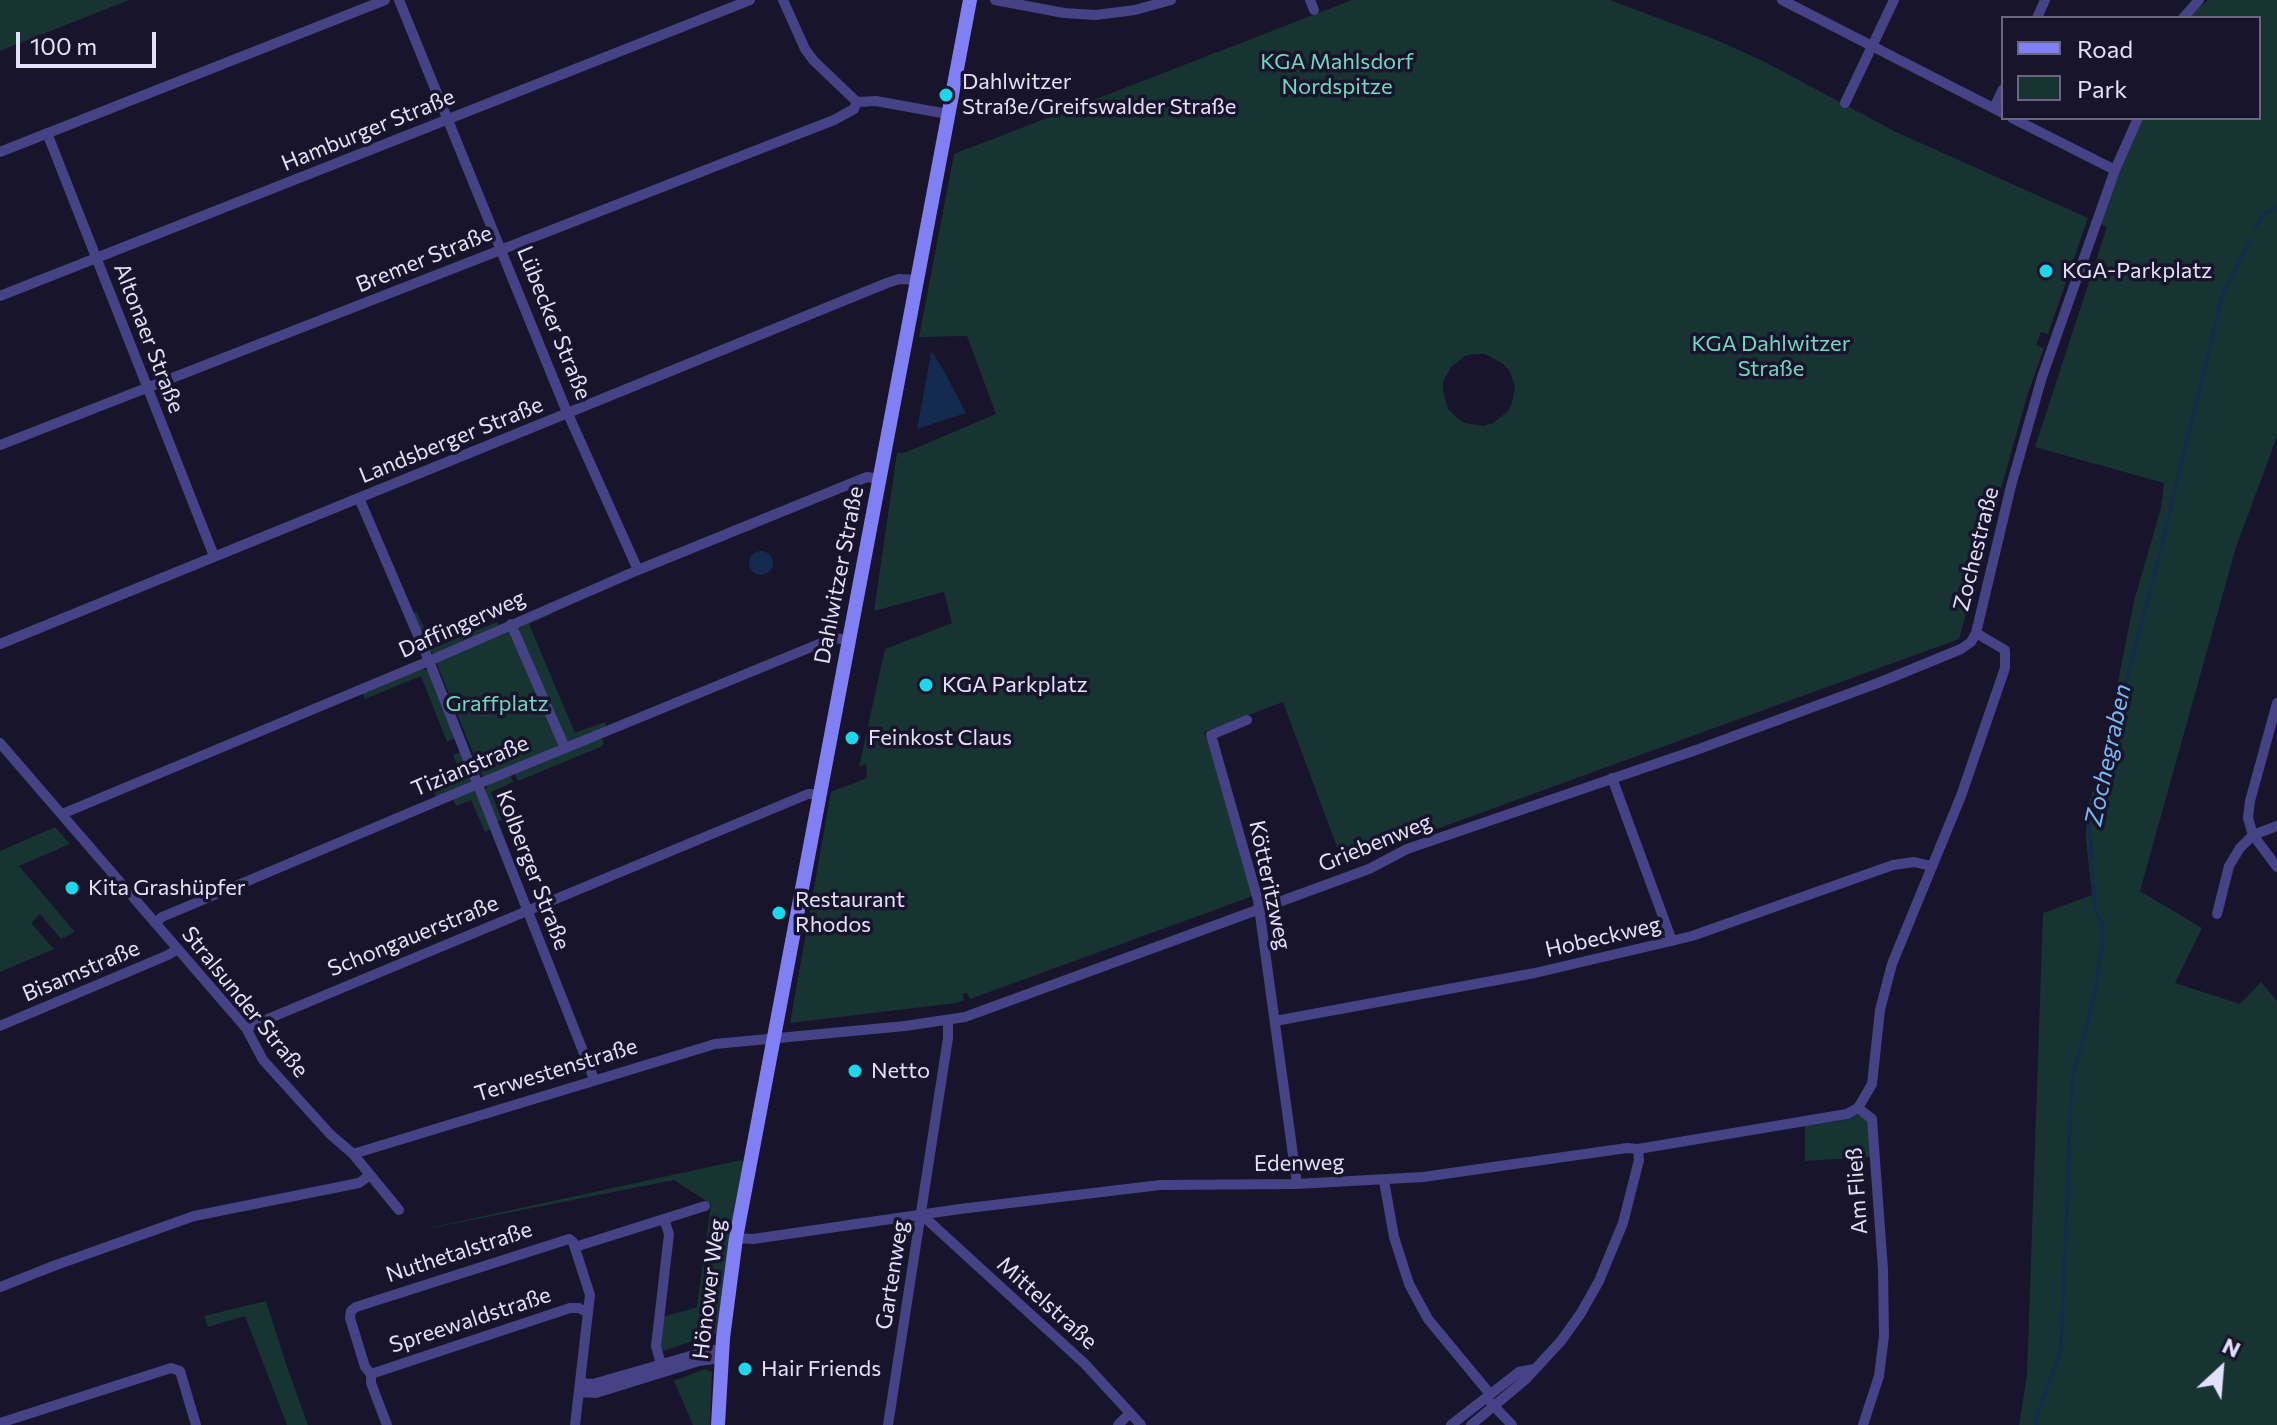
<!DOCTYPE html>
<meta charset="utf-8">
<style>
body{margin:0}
#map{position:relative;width:2277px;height:1425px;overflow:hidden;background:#18142b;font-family:Commissioner,sans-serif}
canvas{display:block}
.legend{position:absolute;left:2001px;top:16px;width:260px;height:104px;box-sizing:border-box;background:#18142b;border:2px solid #69667f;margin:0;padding:10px 14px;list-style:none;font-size:24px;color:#e3e0fc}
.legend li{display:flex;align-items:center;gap:16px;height:40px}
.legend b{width:40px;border:2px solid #69667f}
.north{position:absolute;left:2181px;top:1329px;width:80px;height:80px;-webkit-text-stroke:6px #18142b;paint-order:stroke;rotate:26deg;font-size:22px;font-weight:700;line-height:32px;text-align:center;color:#e3e0fc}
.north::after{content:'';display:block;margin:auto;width:28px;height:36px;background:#e3e0fc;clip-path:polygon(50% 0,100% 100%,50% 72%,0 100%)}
.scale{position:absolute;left:16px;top:32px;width:140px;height:36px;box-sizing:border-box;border:4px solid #e3e0fc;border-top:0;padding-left:10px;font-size:24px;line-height:28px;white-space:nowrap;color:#e3e0fc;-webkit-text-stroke:6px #18142b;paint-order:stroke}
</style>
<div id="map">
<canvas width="2277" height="1425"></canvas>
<ul class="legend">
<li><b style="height:10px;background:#817ff4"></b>Road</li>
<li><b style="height:22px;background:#173433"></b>Park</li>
</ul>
<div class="north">N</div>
<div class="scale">100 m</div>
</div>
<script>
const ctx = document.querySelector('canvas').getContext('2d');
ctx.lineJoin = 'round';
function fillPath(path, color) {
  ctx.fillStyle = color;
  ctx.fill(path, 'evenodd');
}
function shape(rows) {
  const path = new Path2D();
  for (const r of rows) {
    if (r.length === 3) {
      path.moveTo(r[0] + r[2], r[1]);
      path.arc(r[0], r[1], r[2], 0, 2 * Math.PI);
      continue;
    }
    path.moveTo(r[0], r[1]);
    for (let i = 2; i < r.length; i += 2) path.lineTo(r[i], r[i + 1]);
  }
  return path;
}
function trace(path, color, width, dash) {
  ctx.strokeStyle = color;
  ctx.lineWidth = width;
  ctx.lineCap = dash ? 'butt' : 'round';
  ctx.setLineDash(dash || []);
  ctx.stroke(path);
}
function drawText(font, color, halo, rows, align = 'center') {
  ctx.font = font + ' Commissioner,sans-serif';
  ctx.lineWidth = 7;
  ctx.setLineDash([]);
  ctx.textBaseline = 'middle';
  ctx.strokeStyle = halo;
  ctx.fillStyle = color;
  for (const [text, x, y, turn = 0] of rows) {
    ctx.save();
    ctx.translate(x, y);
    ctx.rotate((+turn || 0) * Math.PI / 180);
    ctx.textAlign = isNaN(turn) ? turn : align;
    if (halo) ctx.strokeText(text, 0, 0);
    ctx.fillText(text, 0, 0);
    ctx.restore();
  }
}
fillPath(shape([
 [0,0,129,0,0,51],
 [1352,0,1610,0,1714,39,1763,61,1896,132,2088,218,2048,334,2041,332,2036,345,2044,348,2027,396,1959,639,1343,863,1283,702,1204,732,1223,785,1253,896,970,999,967,993,962,994,964,1000,956,1003,790,1023,831,792,867,778,866,764,859,767,885,649,952,623,944,592,874,611,897,453,904,453,996,414,967,336,919,337,954,154],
 [1475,354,1485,354,1502,363,1509,370,1515,386,1512,403,1508,411,1493,423,1484,426,1465,423,1456,417,1448,409,1443,391,1443,382,1451,367,1465,356],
 [2208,0,2277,0,2277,437,2236,547,2140,891,2202,928,2175,983,2240,1004,2261,982,2277,1001,2277,1425,2019,1425,2027,1376,2043,913,2092,895,2086,839,2087,810,2104,752,2134,601,2161,508,2164,483,2035,447,2107,227,2101,224,2118,174,2143,118,2259,118,2259,18,2187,18],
 [551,611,552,614,529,624,575,733,605,722,607,729,571,743,565,741,517,625],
 [417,612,433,648,497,622,499,627,434,654,428,649,413,613],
 [509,630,559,743,556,748,486,778,482,775,436,662],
 [421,668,428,671,455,738,447,742,421,676,365,699,362,692],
 [601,737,604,744,600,747,518,781,514,772],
 [461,752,472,781,437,799,434,792,463,780,453,755],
 [510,774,513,782,491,792,502,820,496,822,485,790,489,783],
 [474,790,477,792,493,828,485,832,471,800,456,806,453,799],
 [55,827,70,844,19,866,75,932,61,939,40,914,31,923,54,949,0,972,0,851],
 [1857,1115,1867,1118,1871,1157,1805,1161,1805,1126,1845,1120],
 [741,1160,744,1163,717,1333,663,1351,660,1344,663,1317,697,1307,711,1204,674,1180,406,1233],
 [266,1301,287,1367,308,1425,287,1425,245,1316,208,1327,204,1316],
 [705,1369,712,1372,710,1425,693,1425,674,1381]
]), '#173433');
fillPath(shape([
 [931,353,933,353,945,373,966,413,917,429],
 [761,563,12]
]), '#142a4e');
trace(shape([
 [2255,229,2264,214,2277,208],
 [2037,1425,2036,1418,2061,1350,2072,1079,2095,993,2103,938,2102,923,2095,910,2089,820,2156,569,2223,292,2251,239]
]), '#142a4e', 3);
trace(shape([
 [399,0,564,405,638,570],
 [783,0,805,49,814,61,857,102,876,101,948,114],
 [995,0,1064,13,1096,15,1135,10,1171,0],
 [1310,0,1314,10],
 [1782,0,2003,113],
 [2037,18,2045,0],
 [2183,18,2199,0],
 [1845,103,1894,0],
 [1994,108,2003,89],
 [2012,118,2115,170],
 [47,133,214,556],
 [0,152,385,0],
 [0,296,750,0],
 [0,445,834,120,854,109,857,102],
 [359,498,429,661,594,1079],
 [511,624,565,748],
 [0,644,887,283,899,279,917,280],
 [1247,720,1211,735,1258,900,1297,1184],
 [0,743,246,1028,263,1060,330,1134,353,1154,399,1210],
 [1612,778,1672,941],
 [62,814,429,661,638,570,867,477,880,479],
 [2277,826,2253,835,2277,867],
 [2217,914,2229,866,2240,848,2253,835,2248,818,2250,801,2277,703],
 [155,923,162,917,478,784,826,641,835,638,849,640],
 [1275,1021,1535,973,1667,942,1692,936,1893,865,1914,862,1931,866],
 [0,1026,168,955,176,950],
 [246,1028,808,794,819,794],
 [1858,1108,1872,1119,1883,1269,1884,1336,1879,1376,1863,1425],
 [353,1154,715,1044,905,1026,965,1017,1369,869,1407,849,1699,749,1878,683,1961,649,1971,642,1976,633,2011,486,2042,377,2115,170,2138,118],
 [1384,1181,1394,1237,1409,1284,1428,1319,1490,1394],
 [922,1215,1085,1364,1141,1425],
 [664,1219,705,1206],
 [736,1238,753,1239,960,1209,1160,1185,1297,1184,1423,1177,1627,1148,1638,1149,1847,1114,1858,1108,1872,1084,1880,1010,1892,964,1961,796,2005,668,2005,650,1976,633],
 [575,1247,664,1219,669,1234,656,1346,661,1364],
 [0,1287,56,1265,194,1216,359,1183,370,1175],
 [371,1374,365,1367,350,1318,351,1311,356,1307,569,1239,573,1242,590,1295,575,1425],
 [580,1383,593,1384,711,1350,722,1350],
 [579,1392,596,1393,699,1361,722,1358],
 [1491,1403,1512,1425],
 [0,1423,171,1368,180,1371,196,1425],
 [387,1425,371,1383,371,1374,570,1308,579,1308,588,1313],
 [888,1425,948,1038,948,1021],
 [1118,1425,1130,1413],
 [1451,1425,1519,1372,1534,1369],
 [1471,1425,1525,1380,1561,1341,1581,1313,1599,1281,1623,1223,1639,1160,1638,1149]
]), '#454385', 10);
trace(shape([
 [718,1425,723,1338,736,1238,970,0]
]), '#817ff4', 14);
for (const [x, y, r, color] of [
 [946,95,8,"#1cd8ec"],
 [2046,271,8,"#1cd8ec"],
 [926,685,8,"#1cd8ec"],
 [852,738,8,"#1cd8ec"],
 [72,888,8,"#1cd8ec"],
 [779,913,8,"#1cd8ec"],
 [855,1071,8,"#1cd8ec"],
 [745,1369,8,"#1cd8ec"]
]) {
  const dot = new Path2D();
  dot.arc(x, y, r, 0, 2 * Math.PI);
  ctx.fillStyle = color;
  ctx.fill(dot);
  trace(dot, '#18142b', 3);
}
drawText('22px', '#70d8be', '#18142b', [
 ["KGA Mahlsdorf",1337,62],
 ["Nordspitze",1337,87],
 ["KGA Dahlwitzer",1771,344],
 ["Straße",1771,369],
 ["Graffplatz",497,704]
]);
drawText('22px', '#e3e0fc', '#18142b', [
 ["Dahlwitzer",962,82],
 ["Straße/Greifswalder Straße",962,107],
 ["KGA-Parkplatz",2062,271],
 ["KGA Parkplatz",942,685],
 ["Feinkost Claus",868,738],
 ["Kita Grashüpfer",88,888],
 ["Restaurant",795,900],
 ["Rhodos",795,925],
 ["Netto",871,1071],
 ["Hair Friends",761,1369]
], 'left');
drawText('22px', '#e3e0fc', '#18142b', [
 ["Hamburger Straße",368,130,-22],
 ["Bremer Straße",424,259,-22],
 ["Lübecker Straße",554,323,68],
 ["Altonaer Straße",149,338,69],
 ["Landsberger Straße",451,440,-22],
 ["Zochestraße",1976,549,-76],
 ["Dahlwitzer Straße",839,575,-79],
 ["Daffingerweg",462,624,-24],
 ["Tizianstraße",470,766,-23],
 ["Griebenweg",1375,843,-22],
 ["Kolberger Straße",533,870,69],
 ["Kötteritzweg",1270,885,78],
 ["Schongauerstraße",413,936,-22],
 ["Hobeckweg",1603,937,-13],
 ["Bisamstraße",81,971,-23],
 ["Stralsunder Straße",245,1002,51],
 ["Terwestenstraße",556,1070,-17],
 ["Edenweg",1299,1163,-1],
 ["Am Fließ",1857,1191,-94],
 ["Nuthetalstraße",459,1252,-18],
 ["Gartenweg",892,1275,-81],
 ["Hönower Weg",709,1289,-83],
 ["Mittelstraße",1047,1303,42],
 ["Spreewaldstraße",470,1320,-18]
]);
drawText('italic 24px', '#77baf4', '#18142b', [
 ["Zochegraben",2108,755,-78]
]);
</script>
